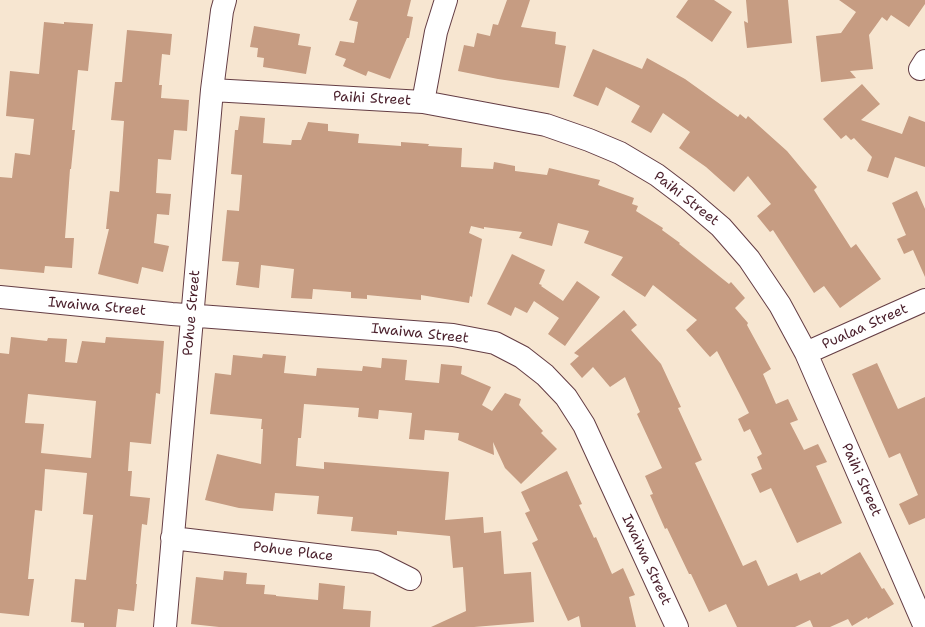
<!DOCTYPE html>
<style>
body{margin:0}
canvas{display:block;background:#f7e6d1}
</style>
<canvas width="925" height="627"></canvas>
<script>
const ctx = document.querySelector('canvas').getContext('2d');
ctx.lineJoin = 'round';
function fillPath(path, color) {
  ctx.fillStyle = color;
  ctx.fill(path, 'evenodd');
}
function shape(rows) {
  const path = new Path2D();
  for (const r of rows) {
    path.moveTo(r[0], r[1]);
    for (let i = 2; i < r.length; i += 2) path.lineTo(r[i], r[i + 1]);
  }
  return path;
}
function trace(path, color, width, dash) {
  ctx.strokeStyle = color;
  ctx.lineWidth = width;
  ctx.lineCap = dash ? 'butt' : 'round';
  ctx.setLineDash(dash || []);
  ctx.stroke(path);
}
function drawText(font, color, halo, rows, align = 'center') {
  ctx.font = font + ' "Shantell Sans",sans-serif';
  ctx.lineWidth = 3;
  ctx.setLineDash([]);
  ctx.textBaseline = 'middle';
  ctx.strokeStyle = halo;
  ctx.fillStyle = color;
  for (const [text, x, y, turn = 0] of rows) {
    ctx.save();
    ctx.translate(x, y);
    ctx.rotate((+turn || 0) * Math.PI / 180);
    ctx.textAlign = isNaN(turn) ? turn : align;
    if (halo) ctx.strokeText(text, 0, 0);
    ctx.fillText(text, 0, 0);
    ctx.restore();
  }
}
fillPath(shape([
 [357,0,411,0,407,16,413,17,409,38,407,38,390,79,368,71,366,76,343,66,346,59,335,55,340,41,354,43,358,22,349,20],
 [507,0,530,0,521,27,556,32,555,44,566,46,559,88,498,79,458,71,464,45,474,47,477,33,490,36,493,24,498,25],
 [688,0,714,0,732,12,712,42,676,17],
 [746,0,788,0,792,43,747,48,744,21,748,23],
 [839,0,925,0,925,4,909,27,891,15,887,21,882,17,869,35,873,69,850,71,856,78,821,82,816,36,841,33,856,12],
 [44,22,64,24,64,22,93,24,88,71,78,70,72,130,75,130,71,169,70,169,65,238,74,238,72,268,45,266,44,273,0,269,0,177,12,178,15,153,30,155,34,119,6,116,10,71,39,74],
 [254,26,300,34,298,45,311,47,306,74,263,67,264,58,257,57,258,48,250,47],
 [127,30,172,34,170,55,162,54,159,85,162,85,161,98,189,100,187,131,174,130,171,160,158,159,156,193,171,194,169,215,157,214,154,243,169,246,163,272,142,267,138,284,98,274,109,229,106,229,110,191,119,192,124,121,111,120,115,82,122,82],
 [593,49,642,69,647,58,685,79,738,117,740,114,746,119,748,116,787,151,817,187,814,190,851,248,856,244,881,279,840,308,824,286,814,293,773,230,770,232,757,216,771,204,748,176,734,192,706,167,679,148,690,132,663,113,651,133,631,122,640,106,606,87,598,106,573,96],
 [862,84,880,104,861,120,902,134,909,116,925,122,925,167,895,157,888,178,867,171,872,157,854,138,851,140,846,135,841,139,823,119],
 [240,116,265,118,263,143,291,145,292,140,301,140,308,122,328,124,328,131,359,134,358,143,401,146,401,142,429,144,428,146,462,148,461,167,493,169,494,162,515,166,515,171,547,175,549,168,600,180,598,185,634,198,632,204,638,206,636,211,663,228,662,230,680,243,679,244,729,284,731,282,745,298,735,308,748,323,747,325,771,369,763,374,776,404,788,399,798,420,790,423,804,450,818,444,827,462,816,466,842,523,797,543,771,488,760,493,751,474,762,469,757,457,762,454,750,429,744,432,738,419,749,413,739,393,717,351,710,357,686,330,697,320,653,285,645,297,611,275,623,257,584,243,589,231,558,223,552,246,519,238,522,232,484,227,484,229,471,226,469,233,482,239,472,297,470,296,469,303,421,295,421,300,367,295,367,299,351,298,351,292,313,289,312,299,291,298,294,269,261,265,259,288,236,285,239,262,222,261,227,210,239,211,242,175,231,174,235,130,238,130],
 [917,191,925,209,925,277,913,250,904,254,897,239,906,235,892,203],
 [512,254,545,270,539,284,542,285,541,286,563,301,577,281,600,297,565,346,548,334,559,318,534,301,527,313,515,307,511,316,487,304],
 [624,310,637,325,631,330,661,364,681,407,678,408,702,460,695,463,743,566,756,560,768,586,797,573,800,581,820,572,821,575,860,552,882,589,884,588,894,604,868,619,867,617,852,626,848,619,830,627,813,627,810,620,795,627,737,627,726,604,709,612,691,574,689,574,667,528,665,529,650,495,653,494,645,476,662,468,637,414,640,412,625,377,610,387,593,367,582,378,570,364,579,356,574,353],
 [11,337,47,341,48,338,67,339,65,362,77,363,82,341,105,343,106,337,164,341,160,394,156,393,151,444,130,442,128,471,132,471,130,496,150,498,147,525,142,524,136,584,137,584,134,611,118,609,116,627,84,627,84,623,71,622,75,579,86,580,93,515,83,514,87,473,45,469,42,511,35,510,28,579,34,579,29,616,0,613,0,353,9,354],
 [28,394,96,401,91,458,41,453,44,424,25,423],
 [263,354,286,356,284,373,316,376,317,368,362,371,363,366,381,368,382,358,407,360,405,380,439,383,441,364,462,366,461,374,491,387,482,405,492,411,505,393,521,399,519,405,543,431,541,433,557,449,521,484,505,468,493,442,494,455,458,440,459,433,425,430,424,440,409,439,412,413,379,410,378,419,358,417,359,408,304,404,301,438,298,438,296,466,324,469,324,462,449,472,445,520,483,517,484,533,501,531,504,574,531,572,534,622,474,627,431,627,466,611,463,567,453,568,450,536,397,531,397,535,351,531,353,517,317,514,319,496,275,493,273,511,239,508,205,500,217,454,261,464,263,429,261,429,262,419,210,414,215,373,231,375,233,355,262,358],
 [877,363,898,409,925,397,925,518,909,525,899,504,918,495,900,453,889,458,852,374],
 [567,471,582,504,579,505,594,538,596,537,612,574,623,568,635,595,629,597,636,627,581,627,579,616,568,621,532,543,538,540,525,513,530,511,521,492],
 [224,571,247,573,246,584,265,585,264,594,276,595,276,596,318,600,319,583,345,586,343,609,371,611,370,627,219,627,191,624,196,577,223,580]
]), '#c69c82');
const minor = shape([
 [920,69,925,61],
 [212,90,423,102,546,125,589,140,620,153,657,175,686,197,721,227,749,259,780,305,806,353,925,627],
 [423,102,436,32,446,0],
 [0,297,172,314,453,335,495,343,522,357,545,375,566,397,584,425,677,627],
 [806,353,925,300],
 [172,538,376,562,410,579],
 [165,627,212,90,222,11,225,0]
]);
trace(minor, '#643d44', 24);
trace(minor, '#fff', 22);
drawText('14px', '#4a1f2b', '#fff', [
 ["Paihi Street",372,99,3],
 ["Paihi Street",686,199,38],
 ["Iwaiwa Street",97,307,5],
 ["Pohue Street",192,313,-85],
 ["Pualaa Street",865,327,-24],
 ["Iwaiwa Street",420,334,6],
 ["Paihi Street",861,480,66],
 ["Pohue Place",293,552,7],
 ["Iwaiwa Street",646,560,65]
]);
</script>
